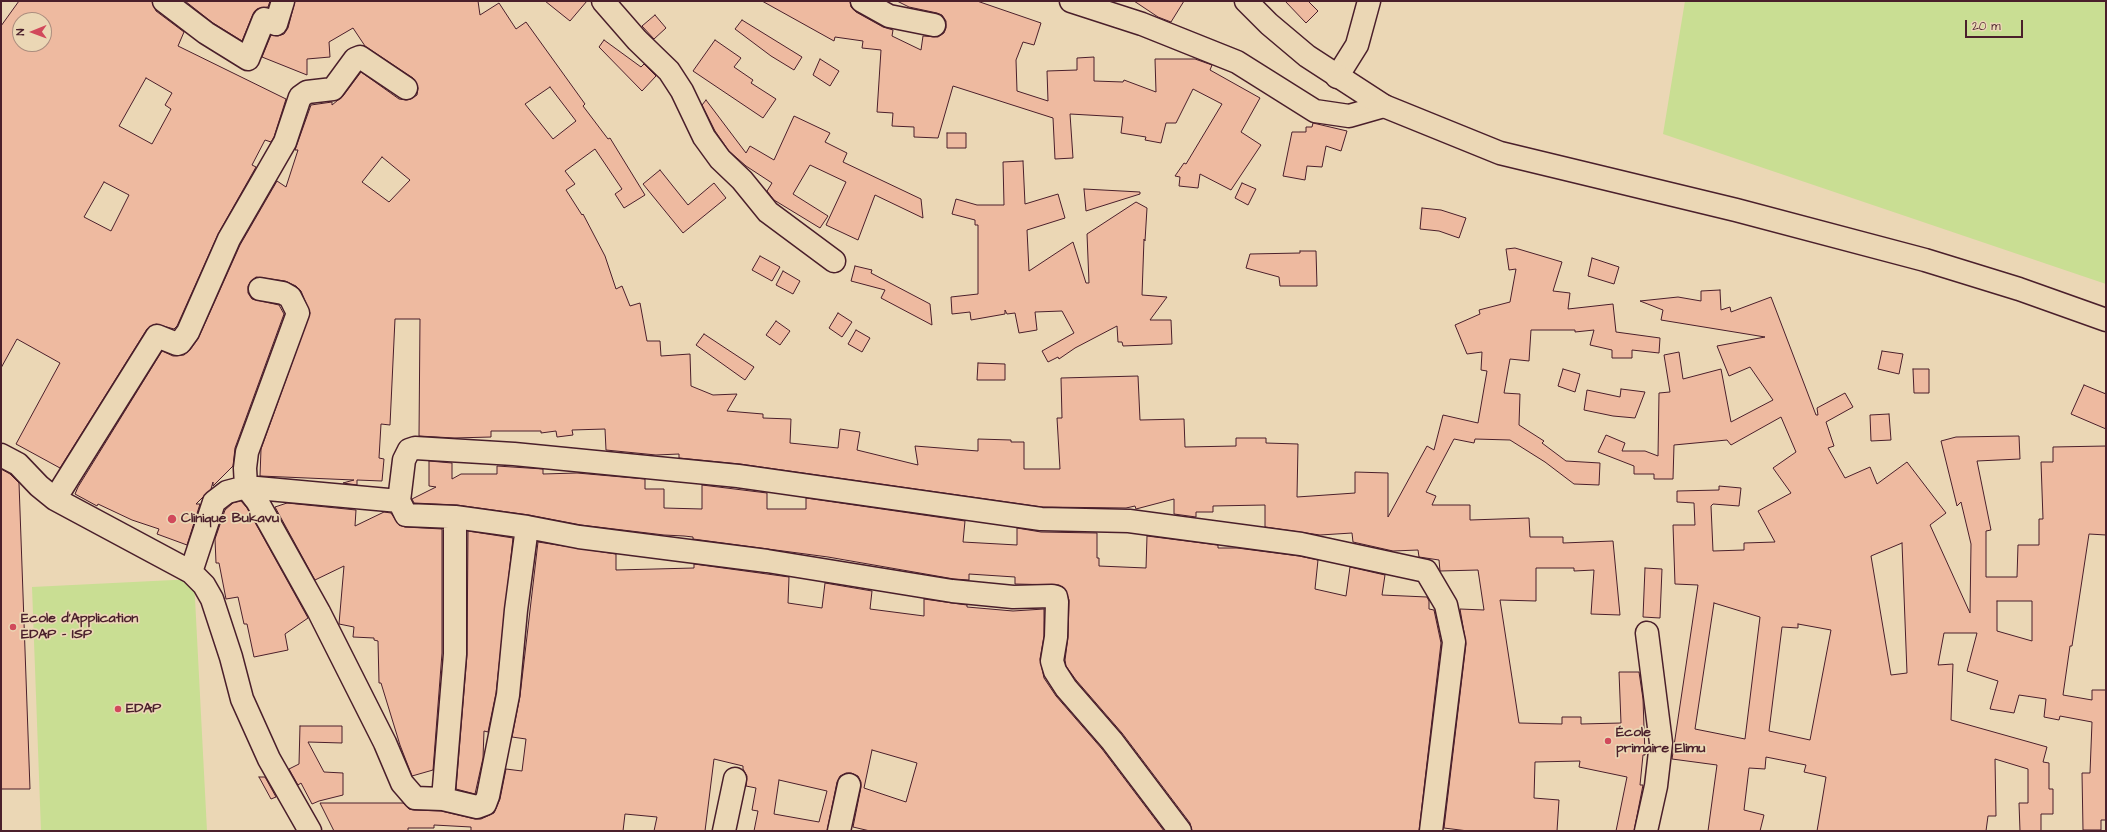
<!DOCTYPE html>
<meta charset="utf-8">
<style>
body{margin:0}
#map{position:relative;width:2107px;height:832px;overflow:hidden;background:#ebd7b5;font-family:"Architects Daughter",sans-serif}
canvas{display:block}
.frame{position:absolute;inset:0;border:2px solid #4a1f2b;pointer-events:none}
.north{position:absolute;left:12px;top:12px;width:40px;height:40px;box-sizing:border-box;background:#ebd7b5;border:1px solid #ab8d7e;border-radius:50%;rotate:269deg;font-size:11px;font-weight:700;line-height:16px;text-align:center;color:#4a1f2b}
.north::after{content:'';display:block;margin:auto;width:14px;height:18px;background:#d1495b;clip-path:polygon(50% 0,100% 100%,50% 72%,0 100%)}
.scale{position:absolute;left:1965px;top:20px;width:58px;height:18px;box-sizing:border-box;border:2px solid #4a1f2b;border-top:0;padding-left:5px;font-size:12px;line-height:14px;white-space:nowrap;color:#4a1f2b;-webkit-text-stroke:3px #ebd7b5;paint-order:stroke}
</style>
<div id="map">
<canvas width="2107" height="832"></canvas>
<div class="frame"></div>
<div class="north">N</div>
<div class="scale">20 m</div>
</div>
<script>
const ctx = document.querySelector('canvas').getContext('2d');
ctx.lineJoin = 'round';
function fillPath(path, color) {
  ctx.fillStyle = color;
  ctx.fill(path, 'evenodd');
}
function shape(rows) {
  const path = new Path2D();
  for (const r of rows) {
    path.moveTo(r[0], r[1]);
    for (let i = 2; i < r.length; i += 2) path.lineTo(r[i], r[i + 1]);
  }
  return path;
}
function trace(path, color, width, dash) {
  ctx.strokeStyle = color;
  ctx.lineWidth = width;
  ctx.lineCap = dash ? 'butt' : 'round';
  ctx.setLineDash(dash || []);
  ctx.stroke(path);
}
function drawText(font, color, halo, rows, align = 'center') {
  ctx.font = font + ' "Architects Daughter",sans-serif';
  ctx.lineWidth = 3.5;
  ctx.setLineDash([]);
  ctx.textBaseline = 'middle';
  ctx.strokeStyle = halo;
  ctx.fillStyle = color;
  for (const [text, x, y, turn = 0] of rows) {
    ctx.save();
    ctx.translate(x, y);
    ctx.rotate((+turn || 0) * Math.PI / 180);
    ctx.textAlign = isNaN(turn) ? turn : align;
    if (halo) ctx.strokeText(text, 0, 0);
    ctx.fillText(text, 0, 0);
    ctx.restore();
  }
}
fillPath(shape([
 [1685,1,2106,1,2106,284,1663,134],
 [194,579,207,831,41,831,32,587]
]), '#c9de93');
const building = shape([
 [19,1,152,1,156,11,184,32,178,46,286,99,274,137,271,142,265,140,252,165,256,167,218,234,177,326,174,329,156,324,147,329,60,468,16,444,60,363,17,339,1,368,1,26,19,1],
 [20,20,44,20,44,44,20,44,20,20],
 [146,78,172,93,165,105,171,109,152,144,119,126,146,78],
 [104,182,129,195,111,231,84,217,104,182],
 [185,1,270,1,268,7,257,9,253,14,242,41,213,23,185,1],
 [295,1,478,1,480,15,499,3,516,29,526,22,585,104,583,106,608,139,610,138,645,195,624,208,615,194,622,189,595,149,565,171,575,184,566,190,582,215,583,214,605,256,616,289,622,286,630,306,640,303,647,341,660,341,661,356,690,354,691,386,713,395,737,394,727,411,763,414,763,418,791,419,790,443,838,448,840,429,860,432,857,450,918,465,915,446,978,451,978,439,1011,440,1011,442,1024,442,1024,469,1060,469,1057,418,1062,418,1061,378,1138,376,1140,420,1184,419,1185,447,1236,446,1236,438,1266,438,1266,443,1298,444,1297,497,1355,493,1355,472,1388,473,1388,517,1427,446,1434,450,1443,415,1478,423,1487,371,1481,370,1482,352,1467,354,1455,325,1480,314,1479,310,1510,302,1516,269,1509,270,1506,249,1515,248,1562,262,1553,291,1570,293,1568,309,1613,304,1616,332,1660,338,1659,353,1632,350,1632,358,1612,358,1612,350,1590,345,1594,330,1575,332,1575,330,1531,330,1529,361,1510,359,1504,393,1520,394,1519,425,1544,441,1542,443,1566,461,1600,463,1599,485,1574,484,1545,462,1510,440,1475,439,1474,443,1454,439,1426,492,1436,496,1432,505,1470,505,1470,520,1529,518,1530,537,1563,537,1563,543,1613,541,1620,615,1591,614,1594,570,1574,571,1574,568,1536,568,1536,601,1500,600,1519,723,1562,724,1562,717,1581,717,1581,724,1621,723,1619,672,1639,672,1643,699,1645,755,1643,755,1640,785,1643,785,1634,831,1616,831,1627,777,1579,767,1580,761,1535,762,1534,798,1559,800,1557,831,1468,831,1444,828,1466,644,1460,609,1484,610,1478,570,1440,571,1439,560,1419,557,1418,550,1393,551,1353,542,1352,533,1320,535,1265,527,1265,505,1213,506,1213,512,1196,512,1196,517,1174,514,1174,499,1136,509,1135,506,1126,508,1042,507,740,464,679,458,679,454,656,455,606,450,605,429,572,430,573,435,557,437,556,431,541,433,541,431,491,431,491,437,454,438,419,436,420,319,395,319,390,425,381,424,379,458,384,459,382,481,357,480,357,485,343,483,354,480,260,476,261,449,310,313,301,291,296,286,285,281,256,277,251,281,248,286,248,293,252,299,279,305,284,314,235,448,233,466,213,486,213,482,211,489,196,504,200,504,187,545,157,534,159,529,132,520,98,504,97,506,75,494,78,487,162,351,173,356,184,355,190,350,198,339,240,245,277,181,286,187,298,150,295,150,311,105,332,102,332,105,343,96,361,72,399,99,406,100,411,99,417,95,418,88,413,78,365,46,353,28,329,42,330,57,307,59,307,75,262,57,271,35,278,36,284,34,288,28,295,1],
 [550,87,576,121,553,139,525,104,550,87],
 [382,157,410,180,389,202,362,182,382,157],
 [545,1,587,1,570,21,545,1],
 [762,1,850,1,851,7,856,12,883,27,893,30,892,36,921,50,923,36,938,37,944,33,946,28,946,21,942,15,937,13,909,7,897,1,977,1,1041,23,1034,45,1023,42,1016,60,1017,91,1048,101,1047,71,1077,70,1077,58,1094,57,1094,81,1123,82,1124,80,1156,92,1155,59,1195,59,1212,65,1210,70,1260,98,1241,132,1261,145,1231,190,1200,174,1198,188,1179,186,1180,177,1175,176,1184,163,1186,164,1222,104,1193,89,1176,123,1166,123,1161,143,1145,140,1146,137,1121,133,1123,117,1070,114,1073,158,1055,159,1053,118,953,86,938,138,914,137,914,127,892,126,893,113,877,112,881,50,862,48,863,41,835,37,834,41,762,1],
 [1134,1,1184,1,1171,22,1158,17,1134,1],
 [1285,1,1308,1,1318,11,1306,23,1285,1],
 [655,15,666,28,654,39,642,26,655,15],
 [742,20,802,57,794,70,771,56,735,29,742,20],
 [604,40,641,67,644,64,656,76,642,91,599,47,604,40],
 [715,40,741,58,734,67,753,80,751,83,776,99,763,118,693,71,715,40],
 [820,59,839,71,830,86,813,75,820,59],
 [706,100,746,153,750,146,774,160,794,116,830,133,825,142,847,153,843,162,921,199,923,218,875,195,858,240,826,225,846,182,810,165,793,194,828,216,820,228,774,200,767,191,772,183,746,166,729,151,715,131,702,105,706,100],
 [1313,123,1347,131,1341,151,1326,146,1322,167,1307,166,1305,180,1283,176,1292,132,1306,132,1306,127,1312,127,1313,123],
 [947,133,966,133,966,148,947,148,947,133],
 [1023,161,1025,204,1058,194,1065,218,1027,230,1029,271,1073,242,1086,283,1089,283,1087,234,1136,202,1147,208,1145,241,1144,239,1142,295,1167,297,1150,320,1171,320,1172,344,1123,346,1122,342,1118,342,1117,326,1075,348,1059,359,1058,357,1048,362,1042,351,1074,333,1062,311,1035,312,1037,330,1019,333,1015,313,1007,314,1005,310,1005,314,971,320,970,312,952,314,951,297,978,294,978,225,975,225,975,220,952,214,956,199,977,205,1004,205,1003,162,1023,161],
 [660,170,688,205,714,183,726,198,683,233,643,184,660,170],
 [1242,183,1256,189,1248,205,1235,198,1242,183],
 [1084,189,1140,192,1140,194,1086,211,1084,189],
 [1422,208,1441,210,1466,218,1459,238,1439,231,1420,229,1422,208],
 [1300,251,1316,251,1317,286,1280,286,1279,277,1246,268,1250,254,1300,253,1300,251],
 [760,256,780,267,772,281,752,270,760,256],
 [1592,258,1619,267,1614,284,1588,276,1592,258],
 [855,266,872,270,871,273,930,304,932,325,881,298,885,290,851,281,855,266],
 [783,271,800,281,793,294,776,285,783,271],
 [1720,290,1721,310,1730,307,1731,312,1771,297,1816,415,1818,415,1817,408,1845,393,1853,407,1826,422,1834,446,1828,448,1845,478,1870,467,1877,484,1907,462,1946,513,1930,525,1970,613,1971,544,1961,502,1957,506,1941,441,1956,437,2019,436,2020,459,1977,461,1991,530,1986,531,1986,577,2017,577,2018,545,2039,545,2039,519,2043,519,2041,462,2053,462,2053,447,2106,446,2106,535,2089,534,2072,646,2070,646,2063,695,2092,700,2092,690,2106,690,2106,820,2101,820,2101,830,2083,830,2082,773,2090,773,2092,722,2060,716,2059,720,2044,717,2046,699,2019,695,2014,713,1990,709,1998,681,1967,671,1977,633,1944,633,1938,665,1953,664,1951,720,2047,747,2043,762,2049,763,2049,789,2053,789,2053,814,2041,814,2041,831,2020,831,2019,803,2028,803,2028,769,1995,759,1996,816,1988,816,1986,831,1817,831,1826,777,1804,772,1806,765,1766,757,1765,769,1749,768,1744,810,1764,815,1760,831,1708,831,1717,765,1672,759,1698,585,1675,584,1673,525,1695,525,1694,503,1677,502,1677,491,1719,490,1719,486,1741,488,1739,506,1713,504,1711,506,1713,551,1744,550,1744,543,1775,542,1758,511,1791,493,1773,468,1796,452,1781,417,1731,445,1727,440,1674,445,1673,479,1654,479,1654,474,1634,474,1634,466,1598,452,1606,435,1625,443,1622,451,1645,451,1658,456,1659,393,1670,392,1664,355,1679,352,1683,379,1721,369,1731,422,1773,400,1750,367,1729,376,1717,346,1765,337,1661,320,1663,310,1640,301,1678,297,1701,301,1701,291,1720,290],
 [1902,543,1907,673,1891,675,1871,556,1902,543],
 [1997,601,2032,601,2032,641,1997,631,1997,601],
 [1714,603,1760,617,1745,739,1695,729,1714,603],
 [1798,624,1831,630,1810,740,1769,731,1782,627,1798,628,1798,624],
 [838,313,852,322,842,337,829,328,838,313],
 [776,321,790,331,780,345,766,335,776,321],
 [856,330,870,338,862,352,848,344,856,330],
 [704,334,754,367,745,380,696,345,704,334],
 [1882,351,1903,354,1899,374,1878,369,1882,351],
 [978,363,1005,364,1005,380,977,380,978,363],
 [1563,369,1580,374,1575,392,1558,386,1563,369],
 [1913,369,1929,369,1929,393,1914,393,1913,369],
 [2084,385,2106,394,2106,429,2071,414,2084,385],
 [1621,389,1645,392,1635,418,1613,416,1584,410,1587,390,1620,397,1621,389],
 [1889,414,1891,440,1871,441,1870,415,1889,414],
 [429,461,452,463,452,479,461,474,497,474,497,466,543,469,543,474,577,473,645,479,645,489,664,489,664,508,702,509,702,485,767,493,767,509,806,509,806,498,965,521,963,542,1017,545,1017,528,1041,532,1097,533,1097,558,1099,558,1099,566,1146,568,1147,536,1218,545,1218,548,1237,548,1299,556,1318,560,1315,589,1346,596,1350,567,1385,575,1382,595,1427,597,1429,601,1429,609,1434,610,1441,643,1419,831,1192,831,1190,823,1122,733,1076,680,1066,666,1065,660,1068,637,1069,600,1065,589,1059,585,1015,584,1015,577,969,574,969,580,954,579,828,557,693,539,693,537,684,536,664,535,581,525,529,515,457,505,414,503,412,499,436,487,429,486,429,461],
 [1,469,10,474,19,483,30,789,1,789,1,469],
 [241,501,247,508,308,618,285,634,288,650,254,657,247,624,244,624,238,597,226,599,219,563,216,563,215,539,225,510,233,503,241,501],
 [287,503,356,510,355,526,384,512,391,513,399,525,405,527,442,529,442,653,433,770,412,776,400,745,381,683,379,683,378,641,374,640,374,638,353,637,354,627,339,624,344,566,315,580,275,507,287,503],
 [468,531,513,538,496,693,488,732,484,731,483,758,475,794,456,789,467,655,468,531],
 [538,542,616,554,616,570,694,568,694,564,789,577,788,603,822,608,825,583,872,591,870,609,924,616,924,599,967,605,967,607,1013,611,1044,609,1044,636,1040,659,1044,678,1056,696,1102,749,1164,831,870,831,853,827,861,787,861,782,858,776,851,773,846,773,840,776,837,782,827,831,754,831,758,811,752,810,756,788,746,786,747,776,743,769,743,766,714,759,705,831,654,831,657,817,625,814,623,831,471,831,471,827,434,825,434,828,408,828,408,831,334,831,320,803,403,803,409,809,414,810,441,811,475,819,481,819,494,813,500,799,506,769,522,771,526,739,512,737,520,696,538,542],
 [872,750,917,763,906,802,864,788,872,750],
 [779,780,827,791,819,822,774,814,779,780],
 [1645,568,1662,569,1660,618,1643,617,1645,568],
 [300,726,342,726,342,743,308,742,324,772,343,773,343,795,319,801,312,804,301,783,298,785,289,769,299,764,300,726],
 [259,777,265,777,276,797,271,799,259,777]
]);
fillPath(building, '#eebaa0');
trace(building, '#4a1f2b', 1);
const minor = shape([
 [164,1,206,33,248,59,264,19,276,24,283,1],
 [603,1,637,40,669,71,682,91,704,137,720,159,742,180,768,212,834,261],
 [862,1,889,16,934,25],
 [1071,1,1142,24,1237,62,1315,111,1349,116,1384,106],
 [1337,77,1357,45,1369,1],
 [260,289,283,293,290,297,298,313,247,452,245,468,246,487,257,501,319,612,385,743,402,783,415,798,443,799,477,807,485,804,488,796,508,695,516,610,527,527],
 [1,455,18,464,39,486,55,499,191,572,204,585,212,599,231,657,242,699,269,759,310,831],
 [55,499,157,336,177,344,180,343,188,332,229,239,285,142,300,97,307,92,333,89,355,59,360,57,406,88],
 [399,501,404,460,409,450,415,448,514,454,738,476,1041,519,1129,521,1301,544,1426,571,1446,605,1454,642,1431,831],
 [191,572,214,502,227,492,246,487,399,501,406,515,455,517,527,527,579,537,767,561,952,591,1013,597,1052,596,1056,597,1057,602,1056,637,1052,661,1055,671,1066,688,1112,741,1180,831],
 [443,799,455,654,455,517],
 [724,831,735,779],
 [839,831,849,785],
 [1646,831,1656,786,1661,743,1647,633]
]);
const major = shape([
 [1246,1,1269,24,1307,56,1384,106,1500,153,1736,210,1925,260,2019,289,2106,320]
]);
trace(minor, '#4a1f2b', 25);
trace(major, '#4a1f2b', 25);
trace(minor, '#ebd7b5', 22);
trace(major, '#ebd7b5', 22);
for (const [x, y, r, color] of [
 [172,519,5,"#d1495b"],
 [13,627,4,"#d1495b"],
 [118,709,4,"#d1495b"],
 [1608,741,4,"#d1495b"]
]) {
  const dot = new Path2D();
  dot.arc(x, y, r, 0, 2 * Math.PI);
  ctx.fillStyle = color;
  ctx.fill(dot);
  trace(dot, '#ebd7b5', 1.5);
}
drawText('bold 14px', '#4a1f2b', '#ebd7b5', [
 ["Clinique Bukavu",181,519],
 ["Ecole d'Application",21,619],
 ["EDAP - ISP",21,635],
 ["EDAP",126,709],
 ["École",1616,733],
 ["primaire Elimu",1616,749]
], 'left');
</script>
